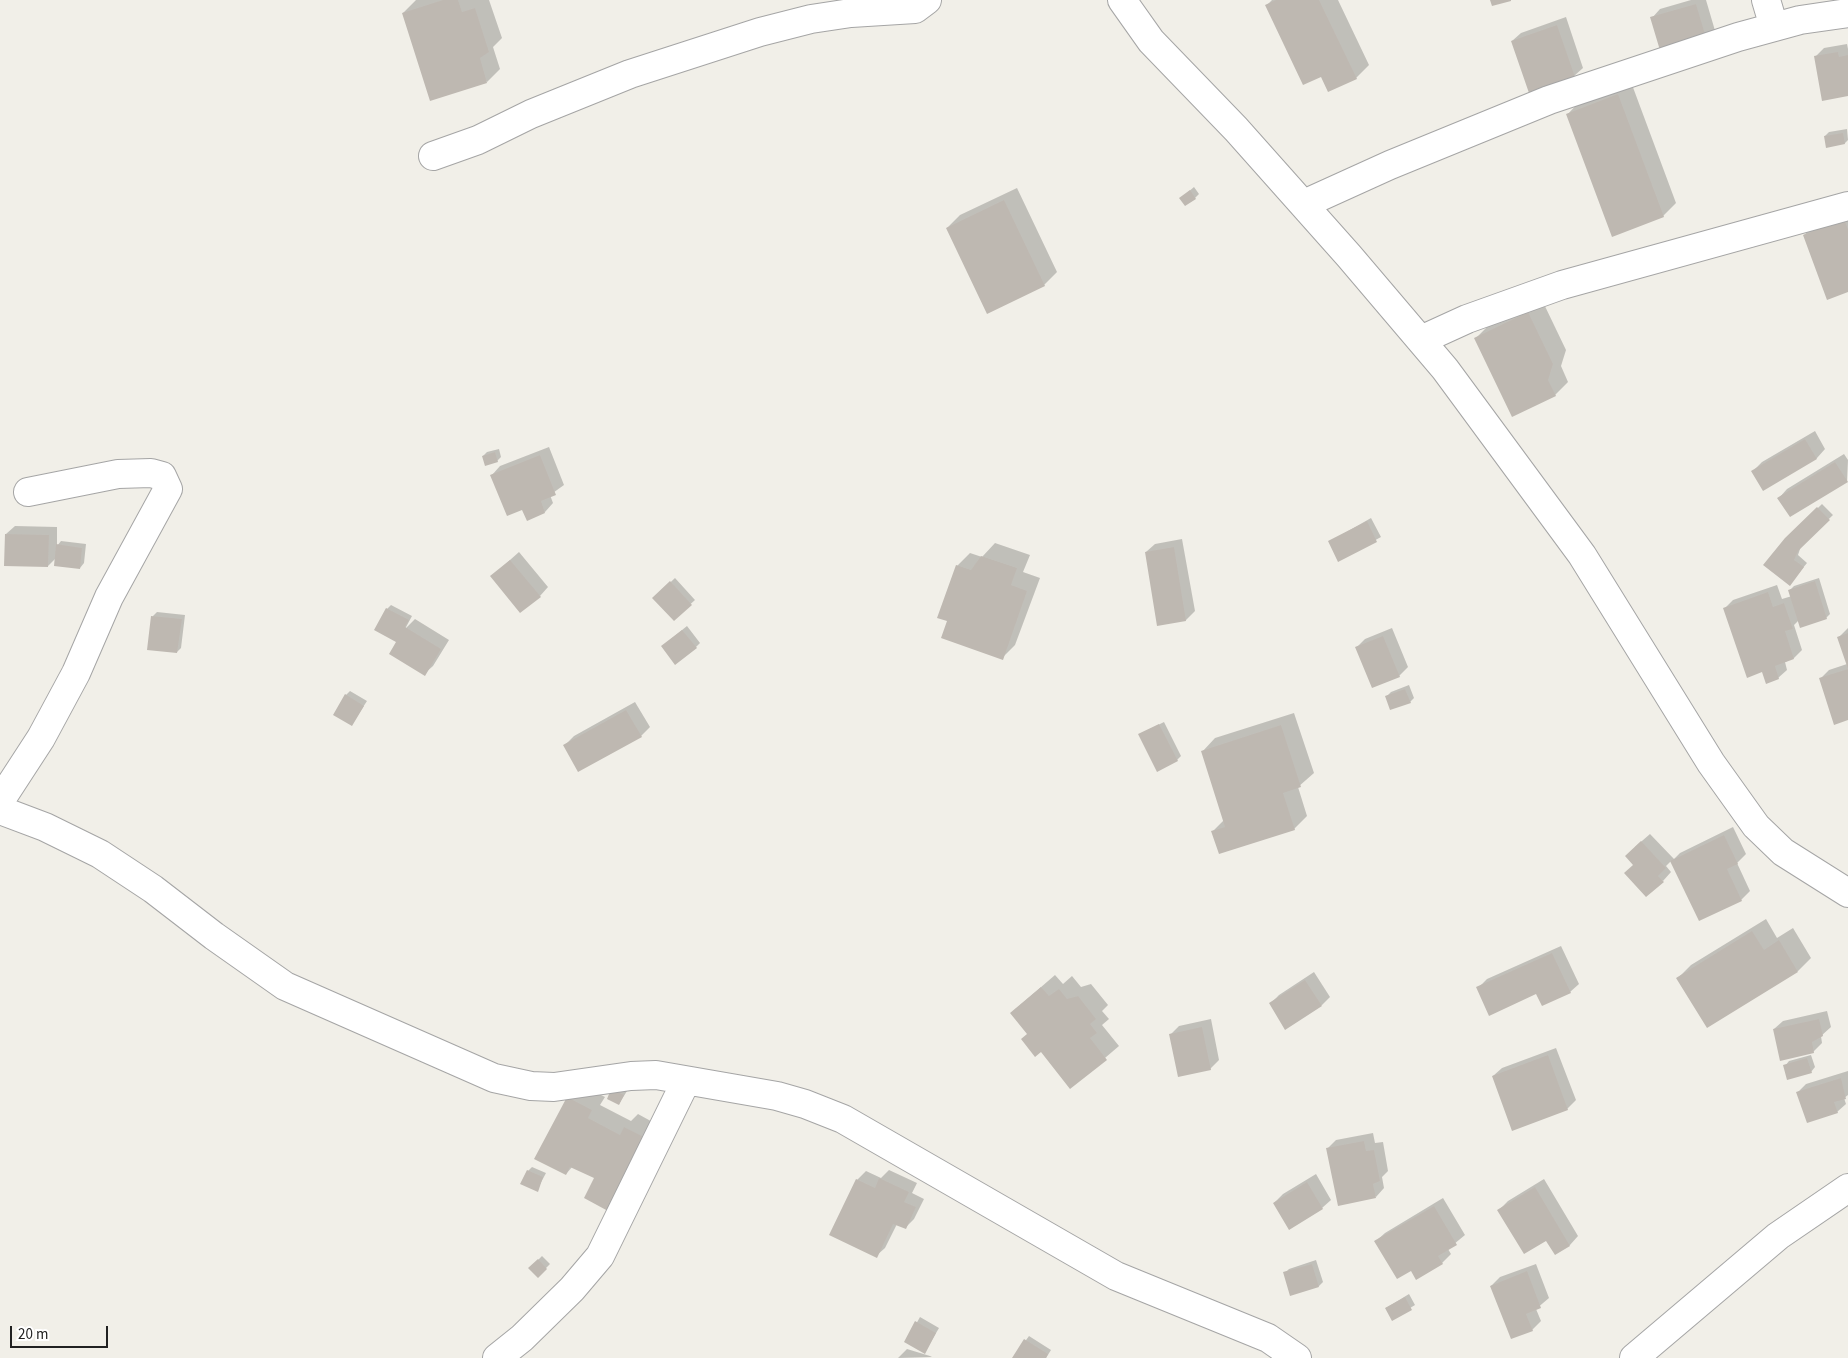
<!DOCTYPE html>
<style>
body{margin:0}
#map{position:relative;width:1848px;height:1358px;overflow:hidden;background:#f1efe8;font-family:"Source Sans 3",sans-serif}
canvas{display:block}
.scale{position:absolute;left:10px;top:1326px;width:98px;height:22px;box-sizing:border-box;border:2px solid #212121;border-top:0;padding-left:6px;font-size:15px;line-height:18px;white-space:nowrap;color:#212121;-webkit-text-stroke:4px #fff;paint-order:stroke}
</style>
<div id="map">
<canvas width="1848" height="1358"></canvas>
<div class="scale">20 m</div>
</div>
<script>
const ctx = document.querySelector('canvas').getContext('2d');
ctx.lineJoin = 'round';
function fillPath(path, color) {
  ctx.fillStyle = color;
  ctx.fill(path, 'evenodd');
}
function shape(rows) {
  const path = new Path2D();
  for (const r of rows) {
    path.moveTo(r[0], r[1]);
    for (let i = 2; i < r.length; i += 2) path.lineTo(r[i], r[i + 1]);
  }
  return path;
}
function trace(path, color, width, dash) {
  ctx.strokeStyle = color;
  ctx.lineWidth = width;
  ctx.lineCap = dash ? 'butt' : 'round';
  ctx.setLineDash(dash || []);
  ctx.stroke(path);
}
fillPath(shape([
 [416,0,489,0,502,38,493,47,500,69,487,82,403,13],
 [1272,0,1338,0,1369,65,1356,78,1321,75,1267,5],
 [1691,0,1706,0,1716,34,1707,43,1652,18,1660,9],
 [1566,17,1583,68,1574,76,1512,41,1521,33],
 [1847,44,1848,49,1848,95,1815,57,1824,48],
 [1631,82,1676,203,1663,216,1567,115,1580,101],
 [1847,129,1848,140,1845,143,1827,147,1825,136,1829,132],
 [1194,187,1199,194,1195,198,1181,198],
 [1017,188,1057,272,1044,285,947,228,960,215],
 [1848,213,1848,290,1804,235,1813,227],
 [1542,300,1566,350,1561,366,1568,382,1555,395,1476,338,1489,325],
 [1815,431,1825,449,1817,458,1763,489,1753,471,1762,462],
 [549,447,564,485,550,495,553,503,545,512,523,509,492,475,500,466],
 [499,449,501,457,497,461,483,456,487,452],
 [1844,454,1848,460,1847,481,1779,498,1787,489],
 [1822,504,1833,515,1801,546,1798,555,1807,563,1793,580,1786,539],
 [1371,518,1381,537,1339,560,1329,542],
 [15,526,57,527,57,546,61,541,86,544,84,563,80,568,56,558,48,566,6,534],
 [1182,539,1195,611,1186,620,1159,625,1146,552,1155,544],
 [995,543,1030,555,1023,572,1040,578,1015,645,1002,658,949,621,957,566,970,553,982,557],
 [519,552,548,587,540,596,492,576],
 [675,578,695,600,674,619,654,598],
 [1819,578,1830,614,1826,618,1799,620,1794,625,1802,650,1794,658,1785,662,1787,670,1778,678,1763,670,1724,609,1733,600,1777,585,1782,599,1792,596,1790,590,1794,586],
 [391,605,412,616,405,629,415,619,449,640,433,666,424,674,398,642,387,609],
 [157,612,185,615,181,648,177,652,149,649,153,616],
 [687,626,700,643,696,647,666,643],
 [1392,628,1408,667,1399,676,1357,647,1365,639],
 [1848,628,1848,719,1820,679,1829,670,1847,664,1838,638],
 [1409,685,1414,698,1410,702,1387,696,1391,692],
 [350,691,367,701,352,724,346,695],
 [635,702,650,727,641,736,565,745,574,736],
 [1294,713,1314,773,1298,787,1307,816,1294,829,1213,831,1224,820,1202,752,1215,738],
 [1164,722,1181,756,1177,760,1140,734],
 [1733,827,1746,854,1737,863,1750,891,1741,900,1671,861,1666,866,1671,872,1663,881,1634,865,1635,847,1650,834,1674,859,1680,853],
 [1766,919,1777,938,1793,928,1811,958,1798,971,1678,978,1691,965],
 [1561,946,1579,984,1570,992,1478,988,1487,979],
 [1314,972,1330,997,1322,1005,1270,1004,1279,995],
 [1055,975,1063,984,1072,976,1081,987,1091,984,1108,1005,1102,1011,1109,1019,1102,1025,1119,1046,1071,1087,1011,1013],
 [1827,1011,1831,1027,1821,1036,1822,1043,1813,1052,1774,1029,1783,1021],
 [1211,1019,1219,1060,1210,1069,1170,1035,1179,1026],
 [1556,1048,1576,1100,1567,1109,1493,1076,1502,1068],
 [1811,1055,1815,1067,1811,1072,1785,1066,1789,1061],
 [1848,1071,1848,1095,1844,1098,1846,1104,1837,1112,1797,1093,1806,1084],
 [581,1085,605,1097,600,1105,631,1121,638,1114,658,1125,596,1178,573,1166,566,1174,568,1098],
 [616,1086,627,1091,619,1104,612,1090],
 [1373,1133,1375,1143,1383,1142,1388,1171,1382,1177,1384,1188,1376,1197,1328,1148,1336,1140],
 [532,1167,546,1173,537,1190,528,1171],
 [889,1170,917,1183,912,1193,924,1199,914,1219,905,1228,897,1224,885,1248,876,1256,857,1180,866,1171,881,1178],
 [1316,1174,1331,1200,1322,1208,1274,1203,1283,1194],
 [1544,1179,1578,1236,1570,1245,1555,1253,1547,1239,1499,1210,1508,1201],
 [1443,1198,1465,1235,1448,1249,1451,1254,1442,1263,1412,1270,1376,1241,1385,1233],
 [542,1256,550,1264,538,1276,530,1268],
 [1316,1260,1323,1282,1319,1286,1291,1294,1285,1273,1289,1269],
 [1536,1264,1549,1298,1536,1309,1541,1321,1532,1330,1491,1286,1500,1277],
 [1409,1294,1415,1305,1392,1319,1386,1308],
 [920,1317,939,1328,925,1352,906,1342],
 [1029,1336,1051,1350,1046,1358,1013,1358],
 [907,1349,930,1356,932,1357,898,1358]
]), '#0003');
fillPath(shape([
 [443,0,458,0,462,12,475,8,489,52,480,58,487,83,430,101,402,13],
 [1276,0,1319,0,1357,79,1328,92,1321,77,1303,85,1265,5],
 [1490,0,1511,0,1511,1,1492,6],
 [1696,4,1708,44,1662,57,1650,17],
 [1557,25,1575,77,1529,93,1511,41],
 [1838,52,1839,57,1848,55,1848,96,1822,101,1814,56],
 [1618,94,1664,217,1612,237,1566,114],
 [1843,133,1845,144,1826,148,1824,136],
 [1190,190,1196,199,1185,206,1179,198],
 [1004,200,1045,286,987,314,946,228],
 [1844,219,1848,229,1848,292,1827,300,1803,235],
 [1528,312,1553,364,1548,380,1556,396,1512,417,1474,338],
 [1805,439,1817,459,1763,491,1751,471],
 [495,452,498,462,485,466,482,456],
 [540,455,556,495,541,501,545,513,527,521,522,510,507,516,490,475],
 [1835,462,1848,482,1790,517,1777,498],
 [1817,507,1830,520,1798,551,1794,560,1804,567,1790,586,1763,565,1785,538],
 [1367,521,1377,542,1338,562,1328,541],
 [5,534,49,535,48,567,4,566],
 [56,544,82,548,80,569,54,566],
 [1174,547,1186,621,1157,626,1145,552],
 [981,556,1017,568,1011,585,1027,591,1003,660,941,638,947,621,937,618,956,565,971,570],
 [510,560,541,597,520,613,490,576],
 [670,581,692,605,674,621,652,598],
 [1815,581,1827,619,1800,628,1788,590],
 [1768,592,1773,607,1784,603,1793,629,1785,631,1794,659,1775,666,1779,679,1766,684,1762,672,1747,678,1723,608],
 [386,608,409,620,405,627,441,649,425,676,389,654,396,642,374,630],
 [151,616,182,619,177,653,147,650],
 [682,630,697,648,675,665,661,646],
 [1848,633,1848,720,1834,725,1819,678,1848,669,1837,637],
 [1383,636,1400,677,1372,688,1355,647],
 [1405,689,1411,703,1390,710,1385,696],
 [345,694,364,706,352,726,333,715],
 [626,710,642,737,578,772,563,745],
 [1159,724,1178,761,1157,772,1138,734],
 [1281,725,1301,787,1283,793,1295,830,1219,854,1211,831,1225,827,1201,751],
 [1724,835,1738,864,1727,869,1742,901,1699,921,1670,861],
 [1641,841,1666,868,1658,876,1664,882,1646,897,1624,873,1633,865,1625,856],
 [1752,931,1764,950,1779,940,1798,972,1707,1028,1676,978],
 [1552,953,1571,993,1542,1006,1536,994,1489,1016,1476,987],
 [1305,980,1322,1006,1285,1030,1269,1003],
 [1041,987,1049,996,1059,989,1067,999,1078,996,1096,1019,1090,1024,1097,1033,1090,1038,1107,1060,1070,1089,1041,1052,1035,1057,1021,1039,1027,1034,1010,1013],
 [1819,1019,1823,1036,1812,1042,1814,1053,1780,1061,1773,1029],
 [1202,1027,1211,1070,1178,1077,1169,1034],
 [1548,1055,1568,1110,1512,1131,1492,1076],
 [1807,1058,1812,1073,1787,1080,1783,1065],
 [1841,1078,1846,1099,1834,1102,1838,1113,1807,1123,1796,1092],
 [611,1089,624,1095,619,1105,607,1099],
 [567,1097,592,1110,588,1118,620,1135,624,1127,646,1138,608,1211,584,1198,594,1178,570,1167,566,1175,534,1159],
 [1364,1141,1366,1151,1374,1150,1380,1181,1373,1184,1376,1198,1338,1206,1326,1148],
 [527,1170,543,1177,538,1192,520,1184],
 [879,1178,909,1192,904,1202,916,1207,906,1229,893,1224,877,1258,829,1235,856,1179,875,1188],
 [1307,1182,1323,1209,1289,1230,1273,1203],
 [1535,1187,1570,1246,1555,1255,1546,1241,1524,1254,1497,1210],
 [1434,1206,1457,1245,1438,1256,1443,1264,1416,1280,1411,1271,1397,1279,1374,1241],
 [538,1259,547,1269,538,1278,528,1268],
 [1312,1264,1319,1287,1290,1296,1283,1272],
 [1527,1271,1541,1308,1526,1314,1533,1331,1511,1339,1490,1286],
 [1405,1297,1412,1310,1392,1321,1385,1308],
 [915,1321,936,1333,925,1354,904,1342],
 [1024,1339,1048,1354,1046,1358,1012,1358]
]), '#beb8b1');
const minor = shape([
 [1122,0,1151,41,1236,129,1349,256,1445,369,1582,555,1711,763,1756,826,1783,852,1848,893],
 [1766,0,1774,27],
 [433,156,478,140,531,114,630,74,760,32,811,19,851,13,915,9,927,0],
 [1304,204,1390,165,1549,100,1738,37,1800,20,1848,13],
 [1421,340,1467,319,1562,285,1848,206],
 [0,801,41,738,76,673,109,597,168,489,162,476,151,473,118,474,28,492],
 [0,810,45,827,100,854,153,889,214,936,285,986,494,1078,531,1086,554,1087,631,1076,656,1075,777,1096,805,1104,843,1119,1116,1276,1268,1338,1297,1358],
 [497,1358,522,1338,572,1289,600,1256,686,1081],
 [1634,1358,1778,1236,1848,1188]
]);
trace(minor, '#a5a5a5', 30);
trace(minor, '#fff', 28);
</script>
